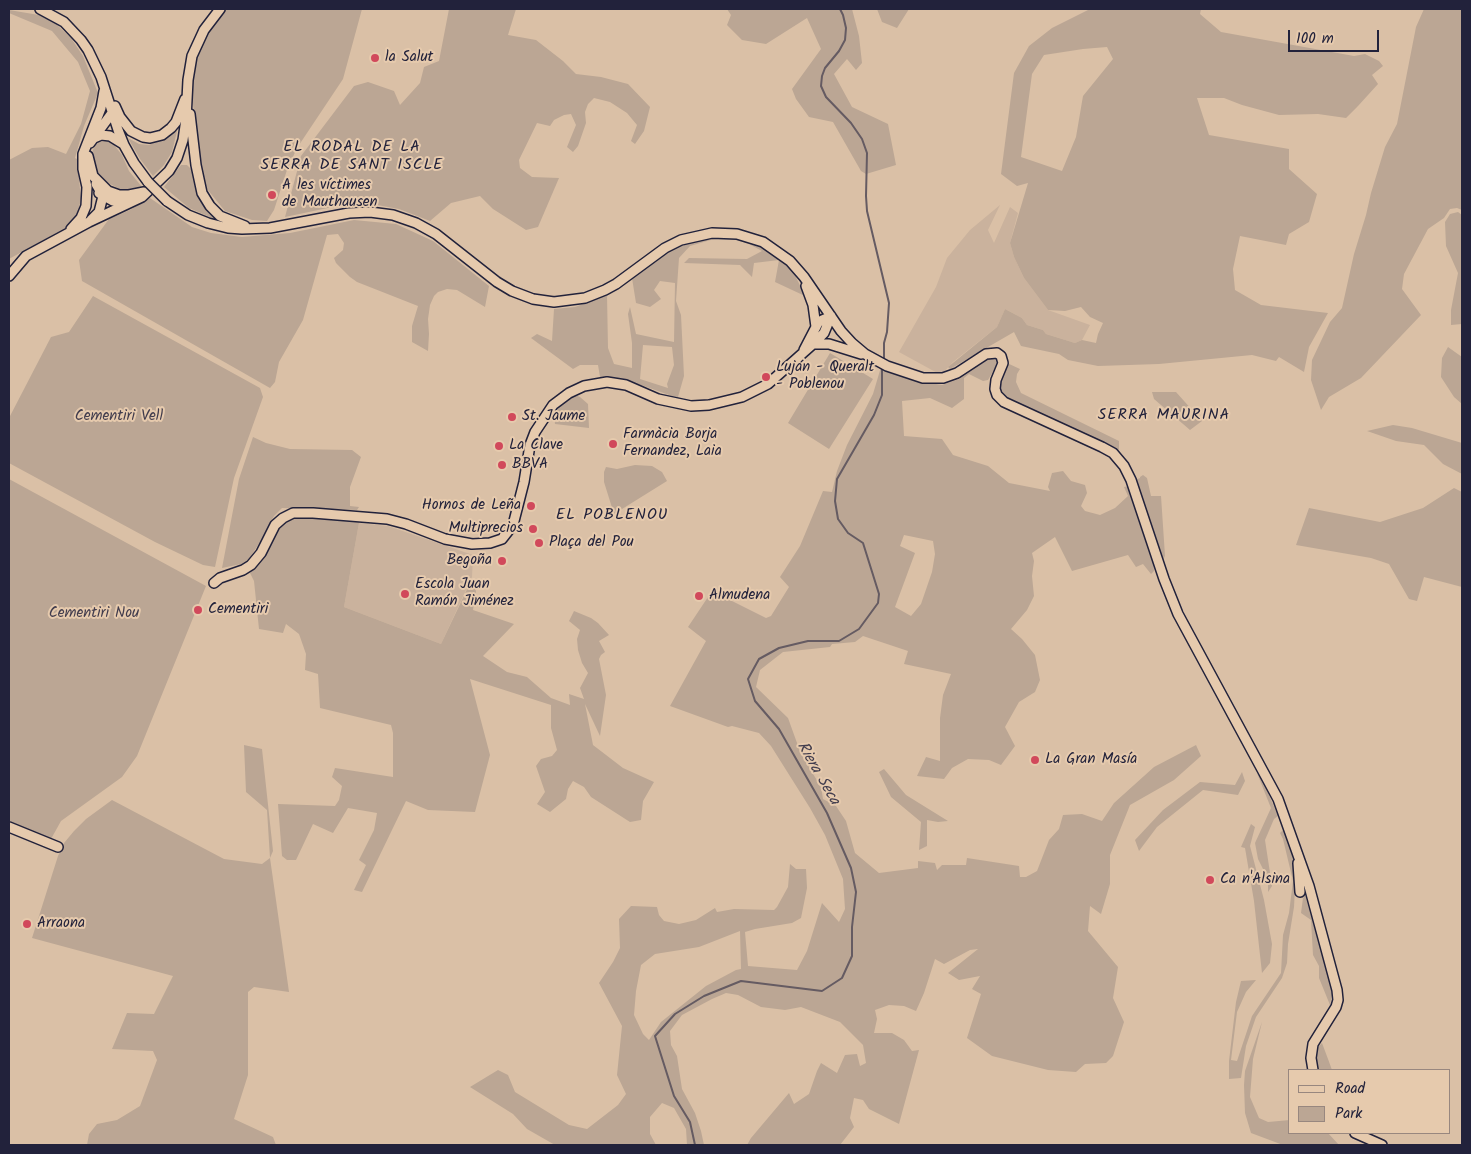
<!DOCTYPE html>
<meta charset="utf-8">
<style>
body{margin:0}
#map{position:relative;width:1471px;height:1154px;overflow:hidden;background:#dac0a6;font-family:Kalam,sans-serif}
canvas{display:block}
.frame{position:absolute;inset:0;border:10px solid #22223b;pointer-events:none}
.legend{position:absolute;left:1288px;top:1069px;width:162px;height:65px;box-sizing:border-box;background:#e6caad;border:1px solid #98877f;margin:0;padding:6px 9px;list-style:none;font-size:15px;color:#22223b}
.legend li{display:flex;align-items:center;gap:10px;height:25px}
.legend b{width:25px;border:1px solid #98877f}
.scale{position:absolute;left:1288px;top:30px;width:91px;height:22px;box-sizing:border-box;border:2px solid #22223b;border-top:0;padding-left:6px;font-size:15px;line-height:18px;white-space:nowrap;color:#22223b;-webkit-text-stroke:4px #e6caad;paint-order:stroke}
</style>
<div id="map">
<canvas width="1471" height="1154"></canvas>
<div class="frame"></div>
<ul class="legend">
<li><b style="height:6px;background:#e6caad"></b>Road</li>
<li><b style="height:14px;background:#bba694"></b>Park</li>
</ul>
<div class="scale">100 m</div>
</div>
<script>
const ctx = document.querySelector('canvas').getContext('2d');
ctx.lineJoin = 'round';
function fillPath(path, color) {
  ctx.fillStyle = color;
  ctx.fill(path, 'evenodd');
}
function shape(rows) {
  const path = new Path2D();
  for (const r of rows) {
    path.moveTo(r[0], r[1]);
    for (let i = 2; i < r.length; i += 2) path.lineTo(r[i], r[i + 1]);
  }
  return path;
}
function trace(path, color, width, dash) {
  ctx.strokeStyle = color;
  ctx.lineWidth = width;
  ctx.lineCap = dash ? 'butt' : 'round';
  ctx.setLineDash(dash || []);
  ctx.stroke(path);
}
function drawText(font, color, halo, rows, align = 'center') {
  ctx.font = font + ' Kalam,sans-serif';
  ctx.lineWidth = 4;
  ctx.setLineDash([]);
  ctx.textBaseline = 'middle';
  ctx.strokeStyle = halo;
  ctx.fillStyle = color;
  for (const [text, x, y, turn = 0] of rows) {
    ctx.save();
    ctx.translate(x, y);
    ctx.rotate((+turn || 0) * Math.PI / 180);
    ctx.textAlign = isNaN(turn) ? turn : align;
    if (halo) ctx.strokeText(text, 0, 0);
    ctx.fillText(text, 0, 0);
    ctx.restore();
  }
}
fillPath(shape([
 [1000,205,988,230,994,243,1010,207,1018,213,1010,243,1014,257,1024,278,1048,310,1090,325,1082,340,1075,343,1046,334,1043,330,1027,325,1022,318,1005,309,997,327,953,362,941,375,899,352,936,287,947,258,970,230],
 [359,523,388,526,473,555,472,577,441,644,344,607]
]), '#cab29d');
fillPath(shape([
 [227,9,362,9,343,79,297,148,287,170,274,210,267,221,252,220,225,211,207,189,201,174,192,96,192,80,197,58,203,43,211,28],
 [449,9,516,9,508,35,536,40,563,61,576,74,601,77,628,84,650,107,644,131,635,144,631,141,637,125,627,113,610,102,594,98,588,104,585,112,586,123,578,146,573,152,567,147,576,125,571,114,564,115,554,120,550,126,537,123,519,160,520,168,532,177,559,178,538,227,526,230,493,209,480,196,451,203,430,221,399,209,377,205,342,205,285,217,301,156,354,86,368,82,394,91,400,105,420,83,424,67,439,61],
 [727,9,852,9,859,36,862,63,856,70,847,59,834,74,852,107,888,124,896,165,866,174,861,171,833,122,809,117,796,99,792,89,821,49,807,18,766,44,742,40,727,25,731,15],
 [877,9,909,9,897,28,882,22],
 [1090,9,1201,9,1200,14,1221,32,1354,56,1365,54,1379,61,1383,66,1372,75,1378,84,1358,106,1346,118,1318,114,1279,115,1242,105,1224,98,1197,98,1209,135,1289,149,1289,169,1317,194,1309,222,1289,234,1286,245,1240,236,1233,269,1235,290,1261,305,1328,313,1309,347,1304,372,1279,357,1276,361,1252,355,1159,364,1098,366,1068,360,1059,354,1021,346,1014,332,950,369,948,367,997,327,1005,309,1022,318,1027,325,1043,330,1046,334,1075,343,1082,340,1096,343,1098,334,1103,323,1090,317,1081,307,1065,311,1048,310,1024,278,1014,257,1010,243,1028,183,1017,186,1001,174,1014,73,1029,46,1052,28],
 [1107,47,1113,59,1083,96,1076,137,1062,171,1021,157,1032,74,1044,55,1083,49],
 [1424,9,1462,9,1462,210,1457,208,1450,209,1444,218,1428,229,1404,274,1402,289,1421,315,1361,378,1329,397,1321,410,1311,380,1312,360,1330,322,1342,308,1354,254,1366,215,1371,193,1385,147,1397,124,1416,27],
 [9,10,39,15,56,24,71,38,83,56,98,93,84,126,75,158,77,159,81,199,78,212,74,221,65,228,9,259,9,160,32,148,48,147,66,154,81,124,90,91,78,62,52,31,9,13],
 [179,123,172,152,164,165,153,176,140,159,128,138,139,144,149,145,170,135],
 [98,142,109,142,114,145,122,155,129,171,142,187,122,190,102,180,94,166,92,153,94,147],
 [181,165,187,165,191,169,204,204,217,220,189,208,164,187],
 [150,198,192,227,211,233,242,237,290,233,354,220,396,224,433,241,489,286,485,307,457,290,447,289,438,292,434,296,430,305,428,319,429,334,428,351,412,342,412,326,418,306,357,282,350,277,336,263,334,258,343,250,344,243,338,234,327,235,303,320,279,362,275,382,270,388,82,281,79,260,109,219,130,210],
 [1458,212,1462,215,1462,324,1451,325,1451,310,1458,273,1446,246,1445,222,1450,214],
 [714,239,690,246,679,258,676,301,681,315,684,376,678,397,672,396,641,385,613,377,600,377,598,365,580,365,573,369,531,338,537,334,552,341,554,309,575,307,607,295,608,348,614,364,632,368,632,343,628,314,630,307,636,334,674,342,675,283,660,281,654,290,661,299,650,307,636,303,632,278,666,254,691,242],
 [643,345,672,347,674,365,667,384,668,388,640,379],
 [749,244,760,247,775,256,793,271,805,296,775,282,779,260,754,263,752,277,740,265,684,263,689,258,747,259,762,251],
 [93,296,260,388,263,397,234,478,215,567,203,565,155,542,9,463,9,418,51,337,69,332],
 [1448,347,1462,357,1462,404,1454,397,1441,377,1442,358],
 [830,353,873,379,829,449,788,423],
 [987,357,995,357,999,361,988,380,983,381,969,374,964,378,964,399,952,408,930,398,902,401,904,436,942,439,953,455,988,466,1009,483,1050,491,1048,487,1052,473,1063,471,1071,481,1085,485,1087,493,1081,506,1085,511,1100,515,1115,508,1128,496,1124,487,1129,486,1153,559,1154,571,1151,574,1143,564,1136,567,1128,555,1072,571,1055,537,1032,553,1034,561,1032,576,1034,596,1027,610,1011,629,1022,639,1035,655,1040,680,1035,692,1019,702,1005,727,1015,746,1001,765,989,760,968,759,952,768,944,779,917,776,926,757,940,761,940,718,943,695,951,674,904,664,908,651,863,636,855,642,832,644,830,647,783,652,760,670,756,687,788,718,801,754,821,787,823,799,836,806,846,821,855,853,879,873,918,868,918,861,935,863,937,870,942,865,966,865,967,858,1019,866,1020,877,1026,877,1037,871,1049,840,1059,829,1063,815,1082,814,1102,821,1114,803,1154,767,1196,745,1201,756,1174,780,1130,805,1110,855,1110,884,1101,914,1090,906,1088,931,1118,967,1113,998,1124,1022,1113,1056,1106,1063,1085,1064,1076,1072,1048,1070,992,1056,967,1038,981,994,972,989,980,976,959,980,948,973,978,949,970,950,944,964,935,959,924,993,916,1011,904,1006,889,1005,875,1010,877,1019,874,1033,892,1033,904,1040,912,1051,919,1050,899,1124,869,1109,863,1100,854,1098,850,1118,854,1127,840,1145,747,1145,751,1138,789,1093,794,1104,809,1094,817,1071,821,1063,837,1073,845,1055,857,1054,860,1066,866,1063,863,1045,840,1022,801,1007,785,1010,761,1007,738,995,726,993,712,999,682,1015,670,1031,671,1045,677,1056,682,1089,695,1113,701,1131,704,1145,687,1145,686,1129,674,1108,662,1103,650,1117,650,1134,656,1145,555,1145,527,1129,513,1114,470,1087,498,1070,508,1075,515,1092,569,1125,587,1129,618,1105,626,1094,617,1075,622,1026,599,983,613,962,620,948,619,919,631,906,657,907,659,915,664,921,679,924,696,920,715,908,717,912,734,909,774,910,777,907,788,887,790,864,796,869,806,869,807,888,801,918,792,923,755,929,745,932,748,966,797,970,807,951,822,903,839,922,845,909,843,879,825,835,810,808,771,746,759,733,732,726,728,727,670,706,706,641,688,627,712,591,766,618,771,616,789,587,780,577,800,546,823,491,832,492,837,471,847,445,873,394,881,367,918,381,942,385,959,379,962,374],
 [904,535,933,541,935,554,932,572,921,604,911,616,895,607,915,553,900,546],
 [740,931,741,969,736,970,706,986,661,1022,649,1040,643,1034,634,1015,636,991,641,965,655,954,699,947],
 [1007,363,1020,369,1017,374,1016,382,1021,393,1119,441,1119,450,1012,404,1001,391,1000,380],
 [1152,392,1176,392,1202,421,1190,430,1154,399],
 [575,395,580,397,588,404,589,428,555,424,554,413,566,401],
 [1393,425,1412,428,1462,443,1462,474,1443,464,1424,445,1396,441,1367,431],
 [253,437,266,443,290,449,352,450,361,457,350,487,350,506,359,507,357,510,282,508,274,516,260,542,249,559,241,564,222,568,239,479],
 [635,465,652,466,662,472,667,481,614,514,604,482,604,472,606,467,617,469],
 [1143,475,1147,478,1151,496,1161,496,1165,556,1162,562,1135,480,1140,478,1140,477],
 [9,479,206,586,137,756,122,777,61,821,51,839,9,821],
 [1454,488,1462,492,1462,587,1424,577,1417,601,1409,599,1389,564,1371,558,1296,545,1309,508,1380,522,1423,508],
 [301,516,358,520,359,523,344,607,441,644,471,581,476,591,473,610,514,624,483,656,507,672,527,677,551,698,570,705,569,694,584,699,580,688,588,673,582,663,578,650,577,639,580,630,569,621,574,611,591,618,598,623,609,635,599,641,605,652,601,655,599,659,606,695,600,736,585,704,593,745,623,768,654,782,643,801,641,820,630,822,591,797,584,787,573,781,568,789,566,799,550,812,537,804,545,792,536,766,541,759,552,756,557,750,551,728,551,705,470,679,490,755,475,812,428,810,406,801,362,892,354,890,366,865,359,860,374,830,377,813,348,808,333,833,313,824,296,860,287,860,282,856,278,804,335,806,339,800,342,786,332,777,335,768,393,777,393,733,391,725,320,708,318,674,305,670,306,654,299,634,286,624,283,633,259,629,254,581,250,573,263,558,277,529,287,520],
 [244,745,262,749,273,851,270,858,289,992,254,987,248,992,248,1075,234,1119,273,1137,276,1145,87,1145,89,1134,97,1124,117,1120,140,1106,157,1060,153,1051,112,1049,127,1013,154,1014,173,976,32,938,58,856,64,843,74,831,86,819,112,800,224,859,262,864,270,858,267,810,246,792],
 [884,769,906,795,948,821,938,822,927,820,927,846,919,850,921,822,891,797,879,772],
 [1242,772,1245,781,1238,795,1203,790,1157,827,1139,851,1135,840,1163,810,1200,782,1235,785],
 [1257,773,1263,781,1278,816,1274,819,1265,840,1272,886,1268,892,1268,879,1258,859,1255,843,1271,808],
 [1251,824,1255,827,1250,846,1264,900,1272,944,1270,963,1262,973,1254,901,1245,848,1241,847],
 [1284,829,1296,868,1294,907,1288,944,1287,963,1282,978,1256,1017,1246,1046,1241,1078,1229,1079,1229,1061,1236,1002,1241,981,1256,980,1246,992,1237,1012,1231,1060,1237,1061,1252,1016,1281,973,1283,935,1289,913,1293,881,1283,839,1280,833],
 [1305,895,1327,972,1332,994,1330,1005,1319,978,1319,966,1313,955,1311,920,1301,913,1303,898],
 [1262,1022,1253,1059,1250,1097,1259,1118,1268,1122,1290,1120,1290,1133,1328,1133,1339,1145,1283,1145,1251,1133,1245,1113,1244,1085,1245,1071],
 [1322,1043,1328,1059,1332,1070,1318,1070,1316,1057,1317,1048]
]), '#bba694');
trace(shape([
 [840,9,843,15,846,28,845,40,839,51,825,68,822,76,821,86,826,97,851,123,862,139,867,153,866,196,867,211,889,303,887,332,884,343,884,360],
 [695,1145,690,1122,674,1096,655,1036,675,1014,704,996,741,981,822,991,842,978,852,956,852,927,856,892,851,868,827,813,779,729,755,701,748,679,759,659,779,648,808,641,839,641,859,629,878,603,879,594,863,543,848,533,838,519,835,501,837,479,874,415,882,395,882,369]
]), '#655b62', 2);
const secondary = shape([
 [40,9,64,22,81,40,88,50,101,77,118,130,124,145,134,163,148,182],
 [115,106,120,117,131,131,143,137,150,138,162,135,171,128,176,122,185,99],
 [190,114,196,165,202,193,210,206,220,216,245,226],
 [94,138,101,135,110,136,123,144],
 [90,143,112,113],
 [88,156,93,176,108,191,119,195,129,195,144,192],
 [99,193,113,201,129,203],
 [167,201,188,215,208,223,228,228,242,229,270,228,349,213,370,212,393,215,416,223,436,234,497,282,512,291,533,299,554,302,585,298,605,290,616,284,665,248,681,240,712,233,737,234,763,242,790,261,804,277,841,331,852,343,865,354,887,366,923,378,943,378,957,373,986,354,997,353,1001,356,1003,363,996,380,995,389,997,395,1004,402,1102,447,1113,453,1124,466,1131,480,1164,579,1178,614,1278,799,1309,886,1337,990,1338,1000,1336,1007,1313,1044,1311,1058,1313,1070],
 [91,220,99,212,103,196,96,184],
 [71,229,81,218,86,206,87,187,83,169,83,154,101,108,104,91],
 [9,276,26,256,89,222,142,197,169,171,177,158,183,140,186,119,188,80,192,56,204,30,220,9],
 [806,286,813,305,816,327],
 [813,344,829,344,861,354],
 [804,350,818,323,822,320,831,316],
 [214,583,220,578,243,570,251,565,261,553,275,525,283,518,293,513,313,513,387,519,406,524,445,539,472,544,490,543,502,539,513,525,524,482,530,445,535,432,553,405,569,393,584,386,607,382,626,385,658,399,691,406,709,405,742,397,768,384,813,344,824,333,831,316],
 [9,827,58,847],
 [1298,863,1300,892],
 [1355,1133,1382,1145]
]);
trace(secondary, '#22223b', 12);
trace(secondary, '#e6caad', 9);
const secondaryBridge = shape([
 [148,182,167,201]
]);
trace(secondaryBridge, '#22223b', 12, []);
trace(secondaryBridge, '#e6caad', 9);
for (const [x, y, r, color] of [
 [375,58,5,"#d1495b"],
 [272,195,5,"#d1495b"],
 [766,377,5,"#d1495b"],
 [512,417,5,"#d1495b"],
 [613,444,5,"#d1495b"],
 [499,446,5,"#d1495b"],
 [502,465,5,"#d1495b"],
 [531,506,5,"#d1495b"],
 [533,529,5,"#d1495b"],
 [539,543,5,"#d1495b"],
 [502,561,5,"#d1495b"],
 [405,594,5,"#d1495b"],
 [699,596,5,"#d1495b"],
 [198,610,5,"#d1495b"],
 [1035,760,5,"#d1495b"],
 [1210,880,5,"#d1495b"],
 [27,924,5,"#d1495b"]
]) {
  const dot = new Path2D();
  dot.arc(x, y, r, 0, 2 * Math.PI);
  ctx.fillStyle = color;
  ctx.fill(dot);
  trace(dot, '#e6caad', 2);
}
drawText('15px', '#22223b', '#e6caad', [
 ["la Salut",385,58],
 ["A les víctimes",282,186],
 ["de Mauthausen",282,203],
 ["Luján - Queralt",776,368],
 ["- Poblenou",776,385],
 ["St. Jaume",522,417],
 ["Farmàcia Borja",623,435],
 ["Fernandez, Laia",623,452],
 ["La Clave",509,446],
 ["BBVA",512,465],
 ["Hornos de Leña",521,506,"right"],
 ["Multiprecios",523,529,"right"],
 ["Plaça del Pou",549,543],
 ["Begoña",492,561,"right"],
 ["Escola Juan",415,585],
 ["Ramón Jiménez",415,602],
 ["Almudena",709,596],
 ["Cementiri",208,610],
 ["La Gran Masía",1045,760],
 ["Ca n'Alsina",1220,880],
 ["Arraona",37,924]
], 'left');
drawText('15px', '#413c4d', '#e6caad', [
 ["Cementiri Vell",119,417],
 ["Cementiri Nou",94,614]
]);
ctx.letterSpacing = '1px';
drawText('16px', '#22223b', '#e6caad', [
 ["EL RODAL DE LA",352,148],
 ["SERRA DE SANT ISCLE",352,166],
 ["SERRA MAURINA",1164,416],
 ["EL POBLENOU",612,516]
]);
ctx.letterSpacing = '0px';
drawText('italic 16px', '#433e4e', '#e6caad', [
 ["Riera Seca",817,774,60]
]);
</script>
